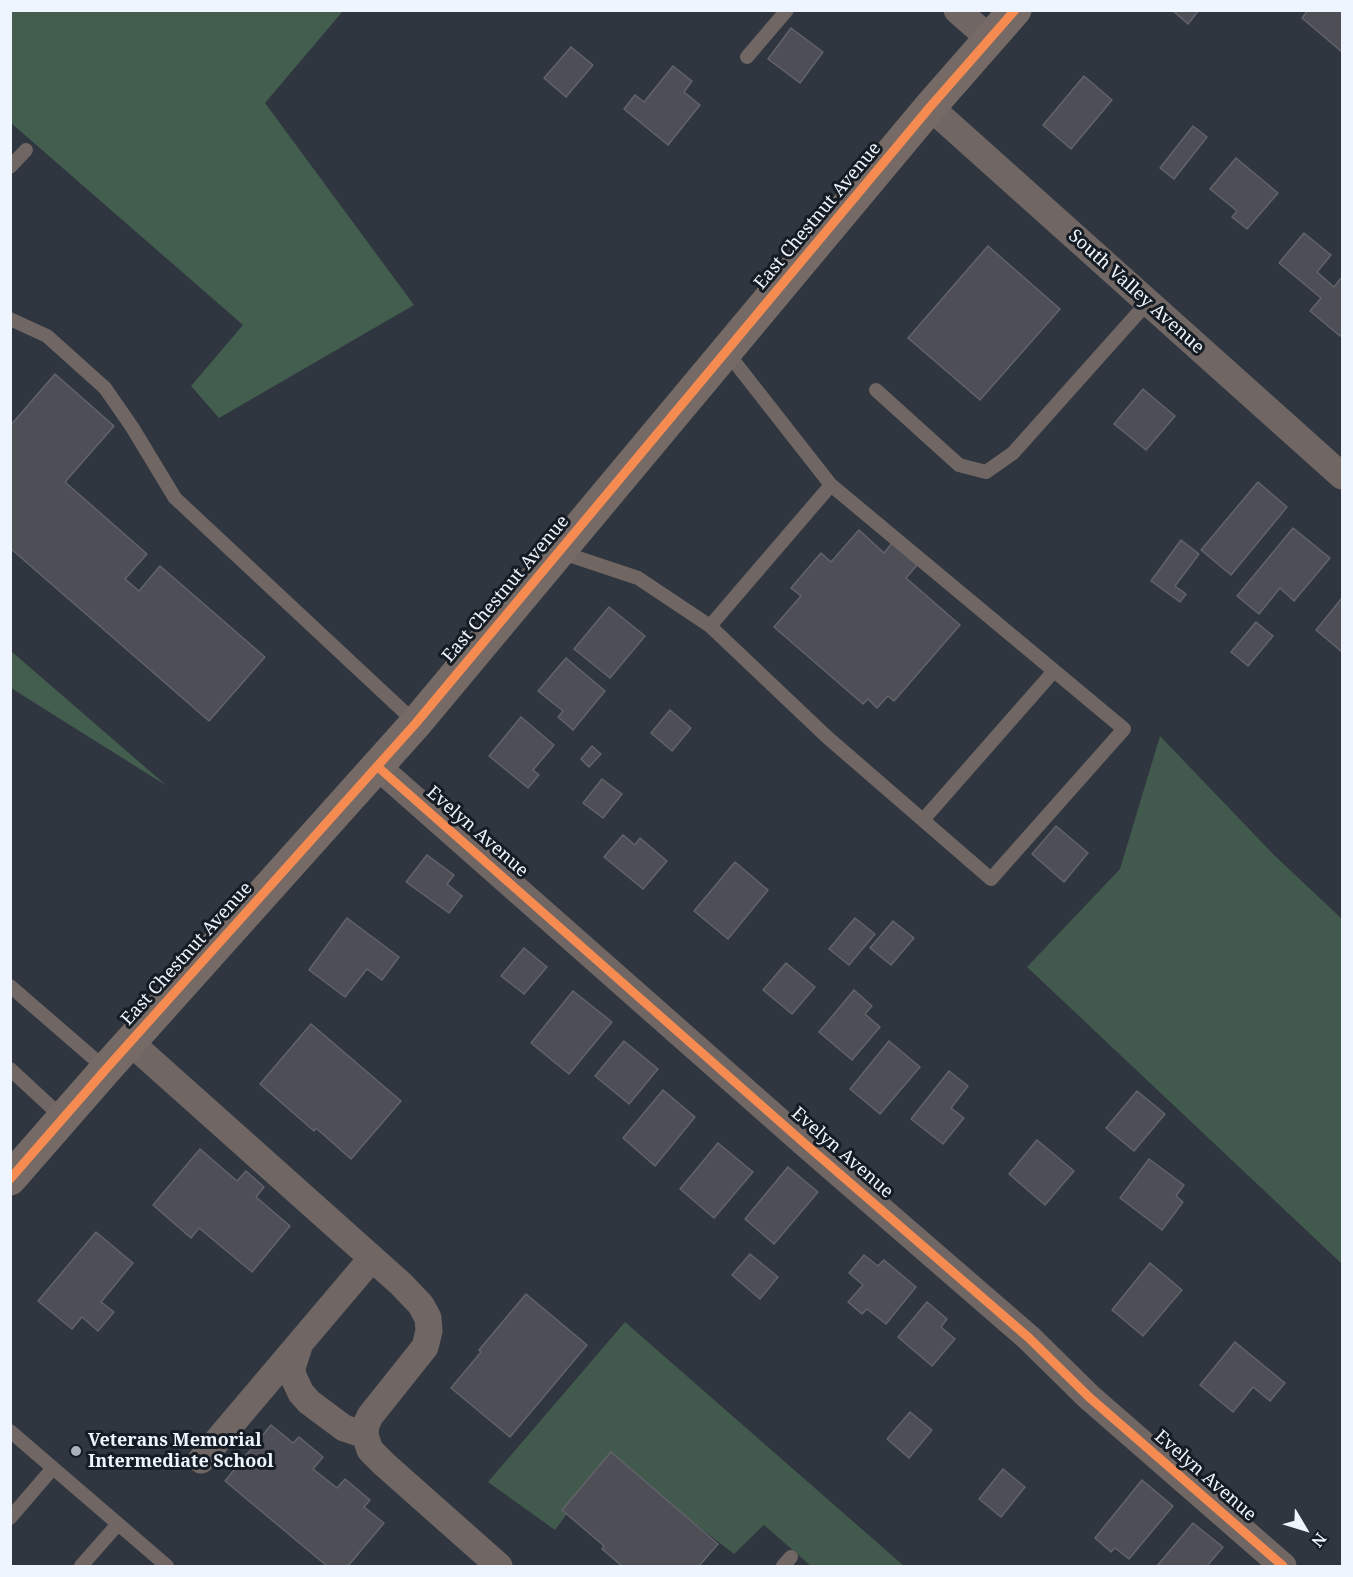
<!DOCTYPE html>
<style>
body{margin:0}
#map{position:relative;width:1353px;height:1577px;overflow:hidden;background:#2f363f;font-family:"Noto Serif",serif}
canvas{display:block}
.frame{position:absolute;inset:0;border:12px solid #eff5fe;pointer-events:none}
.north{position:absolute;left:1275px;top:1499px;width:60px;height:60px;-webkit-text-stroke:4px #161c23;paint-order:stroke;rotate:128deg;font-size:16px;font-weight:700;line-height:24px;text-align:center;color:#eff5fe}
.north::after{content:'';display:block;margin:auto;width:21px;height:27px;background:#eff5fe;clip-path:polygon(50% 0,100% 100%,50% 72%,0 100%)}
</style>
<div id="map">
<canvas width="1353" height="1577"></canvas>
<div class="frame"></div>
<div class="north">N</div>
</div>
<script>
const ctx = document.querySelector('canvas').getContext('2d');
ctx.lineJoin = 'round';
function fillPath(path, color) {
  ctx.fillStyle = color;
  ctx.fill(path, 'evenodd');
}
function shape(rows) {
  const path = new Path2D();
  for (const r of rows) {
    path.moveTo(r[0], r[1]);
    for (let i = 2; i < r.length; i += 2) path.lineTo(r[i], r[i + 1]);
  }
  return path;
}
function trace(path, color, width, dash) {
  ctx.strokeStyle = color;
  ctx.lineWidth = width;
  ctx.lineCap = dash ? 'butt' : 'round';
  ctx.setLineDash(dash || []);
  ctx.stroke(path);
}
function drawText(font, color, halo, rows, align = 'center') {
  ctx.font = font + ' "Noto Serif",serif';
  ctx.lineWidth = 6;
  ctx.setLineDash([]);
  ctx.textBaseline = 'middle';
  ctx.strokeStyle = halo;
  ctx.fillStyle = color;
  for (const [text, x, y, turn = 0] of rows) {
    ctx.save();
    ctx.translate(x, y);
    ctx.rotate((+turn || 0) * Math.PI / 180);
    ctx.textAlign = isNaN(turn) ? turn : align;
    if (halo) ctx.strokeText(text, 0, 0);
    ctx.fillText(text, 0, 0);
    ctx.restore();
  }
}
fillPath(shape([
 [1160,736,1274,855,1342,919,1342,1264,1027,967,1120,869],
 [625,1322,904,1566,811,1566,764,1525,734,1554,609,1457,555,1530,488,1482]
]), '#42594d');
fillPath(shape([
 [11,10,343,11,265,103,414,305,219,418,191,386,243,325,11,123],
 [10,651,11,651,167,786,11,688]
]), '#435d4f');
const building = shape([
 [1172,10,1199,10,1188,24,1172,10],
 [1308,10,1342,10,1342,52,1302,18,1308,10],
 [791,28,823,52,800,83,768,59,791,28],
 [571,47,593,65,566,97,544,78,571,47],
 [673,66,692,81,684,92,700,105,668,145,624,109,635,95,644,102,673,66],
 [1084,76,1112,100,1071,149,1043,125,1084,76],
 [1193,126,1207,137,1174,179,1160,168,1193,126],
 [1236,158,1278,193,1247,229,1232,217,1237,211,1210,189,1236,158],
 [1304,233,1331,255,1317,272,1334,287,1341,278,1342,280,1342,333,1340,336,1310,311,1321,298,1279,263,1304,233],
 [988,246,1060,309,980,400,908,338,988,246],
 [55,374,114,426,65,482,147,554,125,579,139,591,160,566,265,657,209,721,10,548,10,426,55,374],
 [1143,389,1175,416,1146,450,1114,424,1143,389],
 [1258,482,1287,507,1231,575,1201,550,1258,482],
 [1293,528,1330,558,1294,601,1280,588,1259,614,1237,596,1293,528],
 [859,530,884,553,893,542,918,564,906,578,960,625,894,701,888,696,877,708,868,699,863,704,774,627,801,596,791,588,821,553,831,562,859,530],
 [1181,540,1199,554,1175,586,1186,594,1180,602,1151,581,1181,540],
 [1342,598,1342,652,1316,630,1342,598],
 [609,607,645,636,610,678,574,649,609,607],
 [1256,622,1273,636,1248,666,1231,652,1256,622],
 [566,658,605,691,573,730,558,717,563,711,538,691,566,658],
 [670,710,691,728,672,751,651,733,670,710],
 [521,717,554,745,533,770,539,775,528,788,489,756,521,717],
 [592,746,601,754,589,767,581,759,592,746],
 [602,779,622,794,603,818,583,803,602,779],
 [1056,826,1088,853,1064,882,1032,854,1056,826],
 [623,835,635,845,640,838,667,861,643,889,604,857,623,835],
 [427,855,454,875,447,884,462,896,449,913,406,882,427,855],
 [735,862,768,890,728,939,694,911,735,862],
 [347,918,399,957,382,980,367,969,345,997,309,970,347,918],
 [855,918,875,934,849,965,829,949,855,918],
 [893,921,914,938,891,965,870,948,893,921],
 [524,948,547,967,524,994,501,976,524,948],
 [786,963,815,987,792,1014,763,990,786,963],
 [854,990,872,1006,865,1014,880,1027,852,1060,819,1032,854,990],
 [573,991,612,1022,569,1074,531,1043,573,991],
 [311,1024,401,1101,351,1159,316,1128,314,1131,260,1084,311,1024],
 [624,1041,658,1069,629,1104,595,1076,624,1041],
 [889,1041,920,1067,880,1114,850,1089,889,1041],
 [949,1071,968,1086,951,1108,964,1118,943,1144,911,1119,949,1071],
 [663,1090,695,1117,655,1166,623,1138,663,1090],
 [1137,1091,1165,1114,1134,1151,1106,1128,1137,1091],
 [1037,1140,1074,1171,1045,1205,1009,1174,1037,1140],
 [718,1143,753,1172,714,1218,680,1189,718,1143],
 [200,1149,237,1181,246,1171,264,1187,256,1197,290,1226,252,1272,199,1228,191,1238,153,1205,200,1149],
 [1149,1159,1184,1185,1176,1196,1183,1202,1162,1230,1120,1198,1149,1159],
 [788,1167,818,1192,774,1244,745,1219,788,1167],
 [96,1232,133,1263,101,1302,114,1312,98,1331,82,1317,72,1329,38,1301,96,1232],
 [750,1254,778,1277,760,1299,732,1275,750,1254],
 [864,1255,878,1266,884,1260,916,1287,886,1324,867,1309,862,1314,848,1302,863,1285,849,1273,864,1255],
 [1150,1263,1182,1290,1143,1336,1112,1310,1150,1263],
 [526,1294,587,1345,510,1437,451,1388,481,1352,479,1350,526,1294],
 [927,1302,947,1319,941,1327,955,1339,932,1366,898,1337,927,1302],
 [1235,1342,1285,1383,1270,1401,1253,1387,1233,1412,1200,1385,1235,1342],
 [910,1412,932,1430,909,1458,887,1439,910,1412],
 [271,1425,293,1443,299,1437,323,1457,313,1469,337,1488,345,1479,370,1500,364,1507,384,1523,348,1566,327,1566,225,1481,271,1425],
 [611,1452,718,1544,699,1566,622,1566,602,1549,604,1546,562,1510,611,1452],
 [1003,1469,1025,1487,1001,1517,979,1499,1003,1469],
 [1142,1480,1173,1506,1129,1559,1115,1548,1111,1552,1095,1538,1142,1480],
 [1193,1523,1223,1547,1207,1566,1157,1566,1193,1523]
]);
fillPath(building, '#4d4e56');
trace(building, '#62636b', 1.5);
trace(shape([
 [747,57,787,10],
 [10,167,26,150],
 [10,319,47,336,105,388,132,427,175,498,416,723],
 [876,390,959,465,986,472,1013,453,1147,303],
 [560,552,638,578,710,626,827,737,991,879,1124,729,831,485,726,351],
 [710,626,831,485],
 [923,820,1054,671],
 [10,986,106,1069],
 [10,1069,63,1118],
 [10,1431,167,1566],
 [10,1518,53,1468],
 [81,1566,118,1524],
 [783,1566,791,1557]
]), '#706765', 14);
trace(shape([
 [957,10,990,39],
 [930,107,1342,476],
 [378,767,804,1143,1029,1338,1089,1397,1283,1566],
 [130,1042,401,1284,421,1305,428,1318,429,1331,425,1347,370,1416,366,1425,365,1435,370,1450,384,1464,499,1566],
 [300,1343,292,1368,293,1376,301,1393,309,1402,344,1428,365,1435],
 [201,1460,372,1258]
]), '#706765', 27);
trace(shape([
 [10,1179,106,1069,416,723,930,107,1015,10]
]), '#756a65', 33);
trace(shape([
 [378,767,804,1143,1029,1338,1089,1397,1283,1566],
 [10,1179,106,1069,416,723,930,107,1015,10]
]), '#f68b52', 9);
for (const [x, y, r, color] of [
 [76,1451,6,"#acb2bb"]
]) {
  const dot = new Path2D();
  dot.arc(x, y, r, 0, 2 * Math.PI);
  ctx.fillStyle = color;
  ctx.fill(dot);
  trace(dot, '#161c23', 2);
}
drawText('18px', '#eff5fe', '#161c23', [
 ["East Chestnut Avenue",818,216,-50],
 ["South Valley Avenue",1136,292,42],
 ["East Chestnut Avenue",506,589,-50],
 ["Evelyn Avenue",477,832,41],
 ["East Chestnut Avenue",187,954,-48],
 ["Evelyn Avenue",842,1153,41],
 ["Evelyn Avenue",1205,1476,41]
]);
drawText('bold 18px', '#eff5fe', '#161c23', [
 ["Veterans Memorial",88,1441],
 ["Intermediate School",88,1462]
], 'left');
</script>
